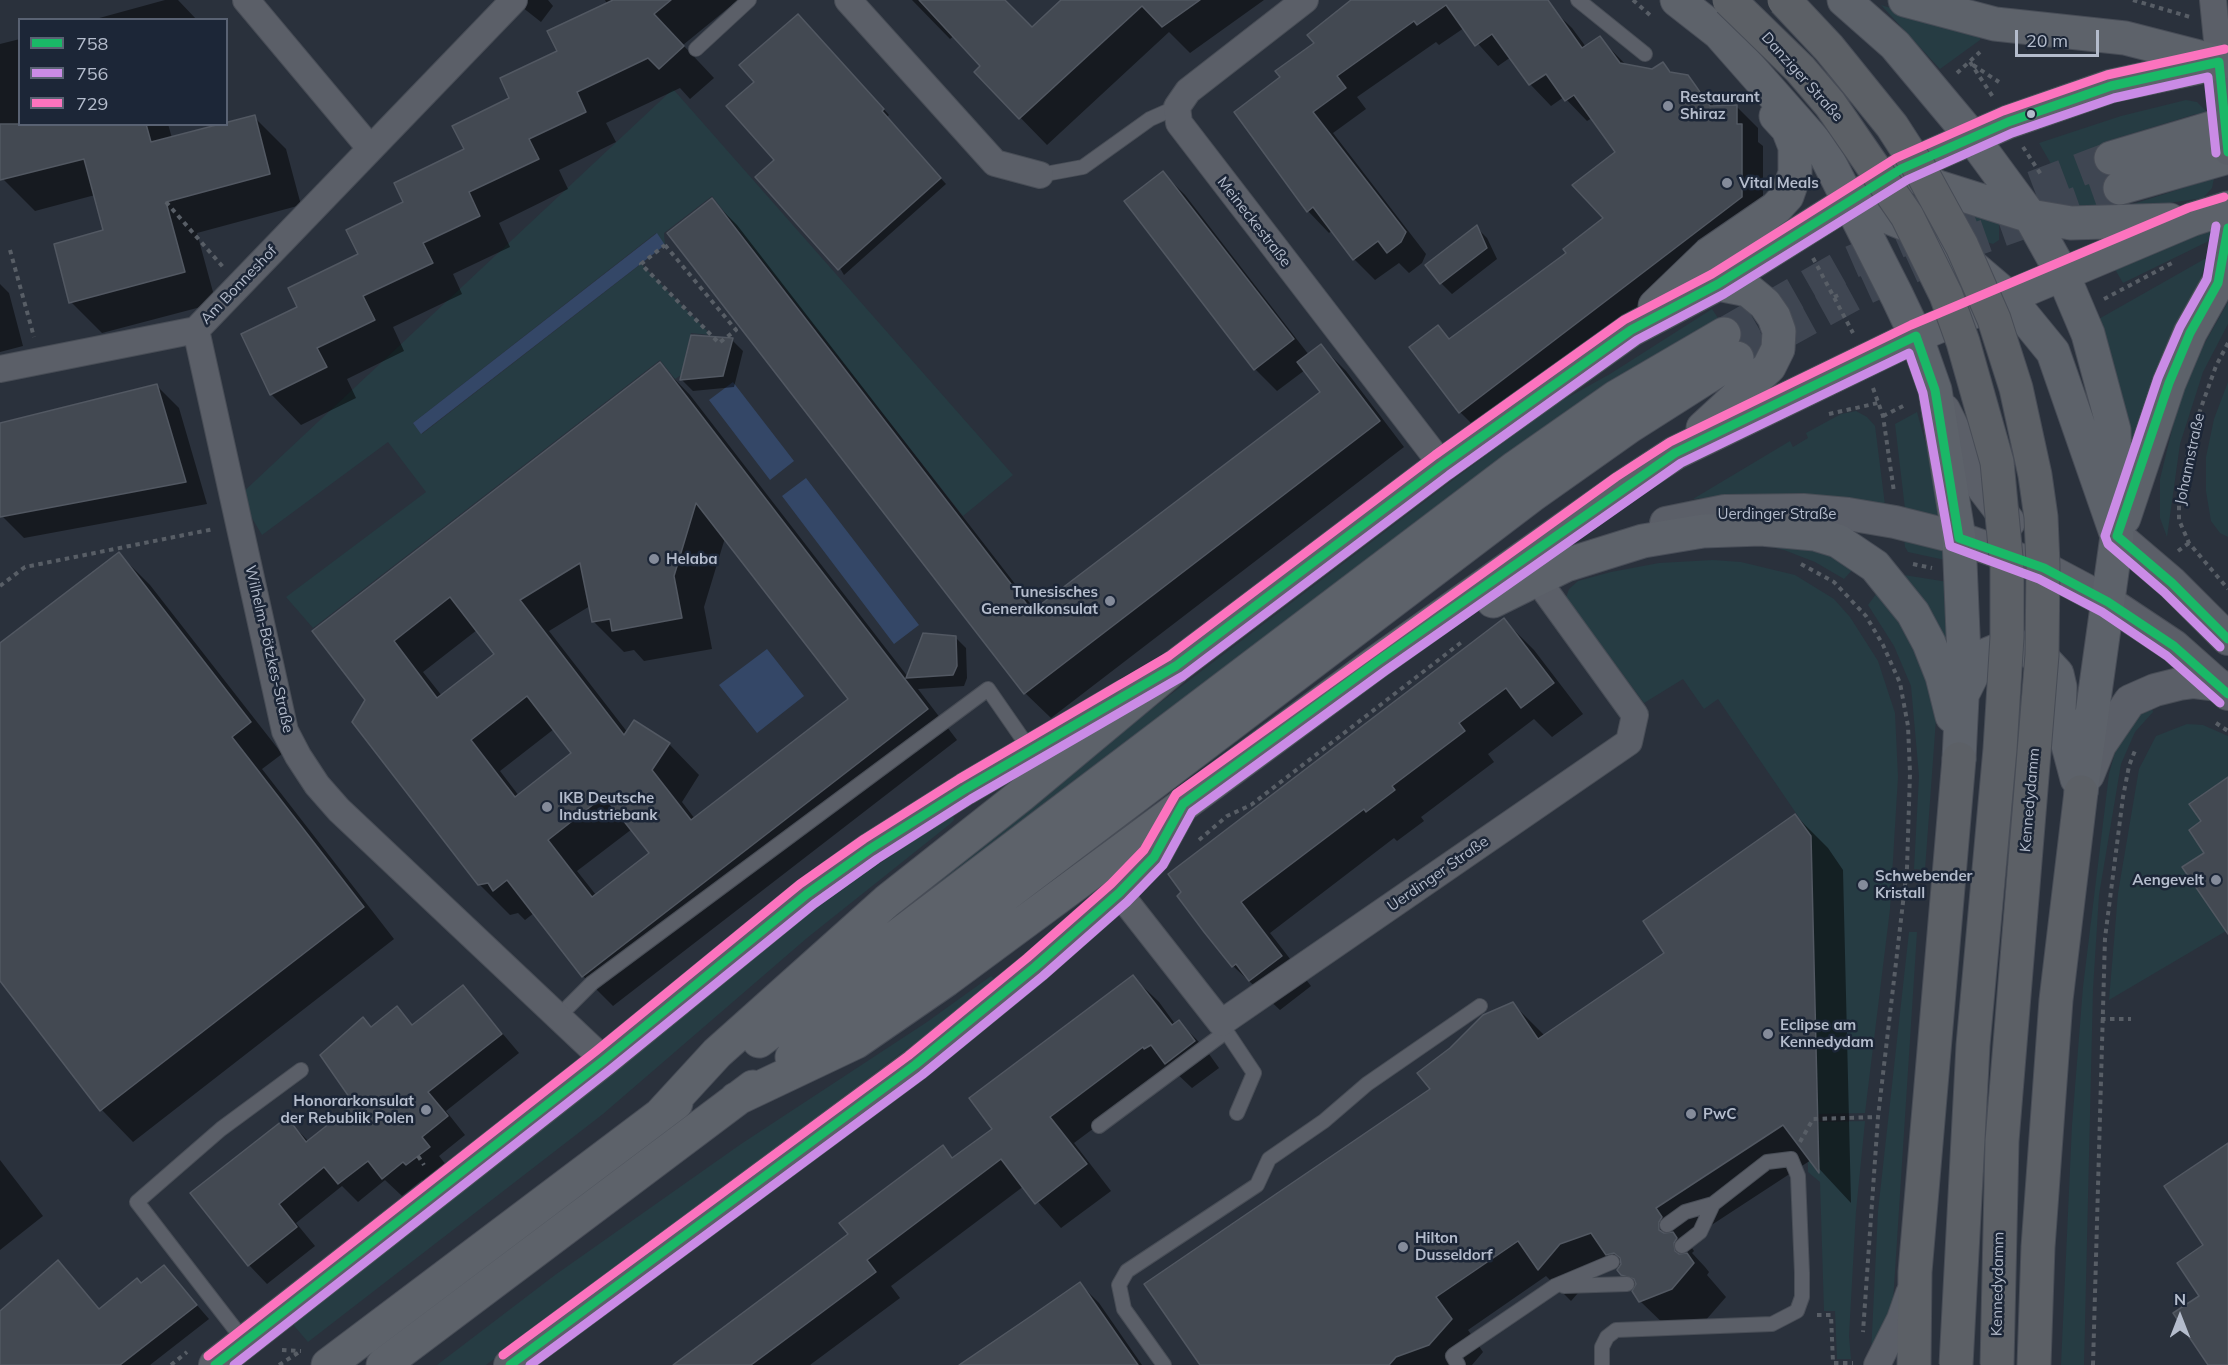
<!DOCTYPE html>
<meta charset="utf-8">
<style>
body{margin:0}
#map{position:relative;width:2228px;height:1365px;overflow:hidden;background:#2a313c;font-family:Mulish,sans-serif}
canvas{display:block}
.legend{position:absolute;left:18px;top:18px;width:210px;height:108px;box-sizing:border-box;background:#1c2637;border:2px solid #596273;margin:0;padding:8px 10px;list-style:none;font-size:18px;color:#b4bccc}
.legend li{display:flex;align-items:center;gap:12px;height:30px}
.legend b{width:30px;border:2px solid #596273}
.north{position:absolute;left:2150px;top:1287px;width:60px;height:60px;-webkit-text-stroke:4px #1c2637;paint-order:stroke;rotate:0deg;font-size:16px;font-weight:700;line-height:24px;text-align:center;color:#b4bccc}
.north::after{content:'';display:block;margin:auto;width:21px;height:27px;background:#b4bccc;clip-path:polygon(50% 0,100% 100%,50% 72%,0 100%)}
.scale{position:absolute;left:2015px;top:30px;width:84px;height:27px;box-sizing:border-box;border:3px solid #b4bccc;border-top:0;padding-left:8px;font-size:18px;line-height:21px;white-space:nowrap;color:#b4bccc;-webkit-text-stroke:4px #1c2637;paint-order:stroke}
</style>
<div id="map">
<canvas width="2228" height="1365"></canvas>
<ul class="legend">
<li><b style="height:8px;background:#1ab867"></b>758</li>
<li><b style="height:8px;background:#ca8be6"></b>756</li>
<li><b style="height:8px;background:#fc73be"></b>729</li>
</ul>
<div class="north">N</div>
<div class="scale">20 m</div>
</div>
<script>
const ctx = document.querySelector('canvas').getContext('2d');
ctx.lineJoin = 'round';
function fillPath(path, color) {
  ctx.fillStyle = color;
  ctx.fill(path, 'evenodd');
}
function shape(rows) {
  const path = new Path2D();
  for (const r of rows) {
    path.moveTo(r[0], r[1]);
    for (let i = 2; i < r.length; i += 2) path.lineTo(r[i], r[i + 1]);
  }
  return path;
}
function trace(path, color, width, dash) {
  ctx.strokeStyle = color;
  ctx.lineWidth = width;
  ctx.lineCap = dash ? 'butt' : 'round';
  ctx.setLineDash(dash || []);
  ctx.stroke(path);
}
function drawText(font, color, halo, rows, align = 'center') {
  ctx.font = font + ' Mulish,sans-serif';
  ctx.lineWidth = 5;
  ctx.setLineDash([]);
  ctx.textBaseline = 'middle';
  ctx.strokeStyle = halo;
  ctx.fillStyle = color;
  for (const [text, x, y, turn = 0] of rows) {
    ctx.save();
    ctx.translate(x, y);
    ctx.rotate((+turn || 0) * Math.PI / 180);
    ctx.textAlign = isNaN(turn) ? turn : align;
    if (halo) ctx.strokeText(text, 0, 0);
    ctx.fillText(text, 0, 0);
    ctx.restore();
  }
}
fillPath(shape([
 [1881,5,1980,36,1980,40,1940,69],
 [673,89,1013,475,963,516,712,196,664,233,665,245,656,233,413,423,422,434,641,264,719,343,711,335,691,333,685,356,693,367,675,379,660,360,313,628,286,597,426,492,388,442,262,535,239,496],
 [2186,100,2197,102,2207,112,2215,173,2212,188,2203,198,2121,210,2077,209,2039,143,2121,116],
 [2196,114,2205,181,2127,206,2104,142],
 [1965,211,1999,223,1999,240,1993,244,1980,240],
 [2215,228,2213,239,2123,283,2112,264],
 [2208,257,2194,296,2133,450,2097,320],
 [2228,302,2228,324,2203,372,2180,444,2167,537,2160,518,2160,479,2179,401,2189,371],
 [1712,309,1718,318,1596,391,1451,495,917,901,915,898,1087,758,1453,480,1556,404,1610,374],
 [2228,382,2228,537,2220,533,2211,521,2206,491,2206,457,2214,419],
 [1856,411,1867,417,1875,426,1885,505,1754,495,1693,499,1790,441,1793,447,1808,438,1806,433,1841,414],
 [1917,412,1930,459,1941,520,1905,509,1895,424],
 [1904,538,1942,549,1945,560,1908,552,1905,547],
 [1755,543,1823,549,1855,567,1844,579,1815,562,1784,550],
 [1713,560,1741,562,1795,575,1834,599,1850,617,1878,661,1895,713,1898,777,1890,909,1865,1113,1818,1114,1811,835,1718,699,1704,709,1683,679,1644,703,1566,598,1569,589,1578,581,1611,572,1659,563],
 [1904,575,1948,582,1950,655,1928,611],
 [1879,590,1900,620,1919,657,1931,691,1936,719,1925,870,1914,869,1919,776,1911,686,1894,646,1868,605],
 [2150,703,2153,712,2135,732,2121,764,2099,895,2093,989,2084,1365,2061,1365,2072,1125,2083,987,2109,774,2121,730],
 [2187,724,2203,725,2228,736,2228,777,2189,804,2201,821,2189,830,2204,853,2183,867,2226,931,2109,1000,2118,893,2139,769,2156,736],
 [953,814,954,820,950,824,807,938,603,1114,308,1342,290,1321,827,899],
 [1909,932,1917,932,1893,1302,1871,1354,1878,1211],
 [991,976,997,981,486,1365,437,1365,555,1275,741,1144,927,1022],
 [1865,1121,1856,1211,1849,1336,1851,1359,1837,1359,1835,1311,1824,1311,1820,1182,1808,1172,1808,1162,1820,1156,1818,1122]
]), '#263c43');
fillPath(shape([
 [657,233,665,245,421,434,413,423],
 [733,382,794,461,770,480,709,400],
 [806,478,919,625,894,644,782,496],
 [767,649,804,696,757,733,719,685]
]), '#344767');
fillPath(shape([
 [165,0,178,0,197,20,92,20],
 [513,0,548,0,553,6,541,22],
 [605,0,738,0,683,45,714,78,690,99,680,88,606,123,616,142,559,170,568,189,499,223,510,247,453,274,462,294,393,327,404,351,347,379,356,398,301,425,271,394,299,307,360,255,405,203,466,150,511,99,607,4],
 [912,0,1006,0,1033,28,1063,0,1264,0,1190,53,1169,32,1047,145,976,72,982,66,954,36,950,39],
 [1355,0,1543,0,1572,28,1586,47,1600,38,1626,65,1653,70,1663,63,1673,74,1687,76,1715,107,1737,107,1758,128,1758,142,1763,146,1763,218,1481,433,1460,412,1438,327,1451,340,1568,254,1605,218,1617,152,1592,118,1587,121,1564,97,1551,106,1530,84,1511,57,1498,66,1464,28,1439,45,1436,42,1357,97,1366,109,1333,133,1426,254,1422,263,1409,273,1399,263,1375,280,1354,259,1332,230,1329,233,1308,211,1236,112,1282,78],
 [804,22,889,115,886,118,946,184,844,275,776,160],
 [20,39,20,124,168,124,172,138,254,117,286,149,301,205,197,233,216,303,102,333,71,302,105,231,95,195,35,211,3,179,0,167,0,44],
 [1163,173,1185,195,1309,355,1321,346,1346,371,1404,447,1051,718,1025,693,712,200,737,225,1036,611,1322,393,1305,370,1277,391,1255,369],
 [1476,227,1487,238,1497,259,1452,294,1441,283],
 [0,284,9,293,23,346,0,352],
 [732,340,743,351,734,387,693,391,682,380],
 [660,364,690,395,908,677,955,637,966,648,967,678,964,686,918,689,957,740,613,1006,583,976,534,913,525,920,518,913,510,915,479,884,367,700,314,632],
 [725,538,850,699,695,819,682,802,699,775,669,744,628,733,549,631,590,606,593,621,624,652,634,650,644,661,712,649,704,607],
 [477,630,496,654,442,696,423,672],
 [554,729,573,754,519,796,500,771],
 [632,829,651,853,596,895,577,871],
 [157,386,179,408,207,504,24,538,2,516,0,425],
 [119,554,150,585,282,754,262,769,394,939,133,1142,102,1110,0,979,0,645],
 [1504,620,1534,650,1583,714,1552,737,1534,719,1488,754,1494,762,1421,817,1424,821,1397,841,1394,838,1270,933,1311,986,1280,1010,1233,966,1205,931],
 [1795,815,1828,848,1843,870,1851,1203,1811,1160,1687,1241,1694,1251,1692,1253,1705,1267,1709,1272,1707,1275,1726,1297,1705,1321,1673,1333,1640,1301,1636,1288,1617,1268,1593,1276,1571,1301,1546,1276,1468,1330,1483,1352,1472,1365,1202,1365,1432,1089,1513,1004,1545,1036,1666,953],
 [1133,977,1159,1002,1175,1024,1179,1022,1204,1047,1219,1068,1192,1088,1174,1071,1169,1072,1074,1143,1111,1191,1061,1228,1024,1186,891,1286,900,1298,810,1365,675,1365,850,1234,942,1147,954,1159,994,1129],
 [463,987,519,1053,446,1111,465,1135,439,1156,447,1166,425,1183,422,1180,402,1196,385,1180,358,1202,342,1186,296,1223,315,1246,267,1284,249,1265,287,1119,309,1142,356,1105,363,1019,372,1028,397,1008,414,1026],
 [0,1160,43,1216,0,1250],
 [58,1262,100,1310,142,1285,164,1267,209,1319,150,1365,9,1365,0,1355,0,1313],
 [1080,1284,1099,1303,1142,1365,962,1365]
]), '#0007');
const building = shape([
 [613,0,671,0,654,14,684,46,659,69,648,58,577,92,586,112,529,139,539,159,469,192,480,216,423,243,433,263,363,296,375,320,317,348,327,367,270,395,241,334,297,307,288,288,358,254,346,230,403,202,394,183,464,149,452,126,509,98,500,78,557,51,547,31,613,0],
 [919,0,1005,0,1032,27,1061,0,1200,0,1162,27,1142,6,1019,119,974,72,980,66,919,0],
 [1351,0,1548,0,1582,48,1600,36,1620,63,1652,69,1663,62,1670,72,1688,75,1710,106,1737,105,1737,124,1742,124,1742,197,1459,413,1409,347,1438,325,1449,339,1566,253,1563,249,1603,218,1572,185,1615,152,1574,95,1565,101,1546,74,1529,85,1492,34,1475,46,1446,5,1417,25,1414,21,1337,76,1346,88,1313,112,1406,232,1401,242,1387,253,1378,241,1353,260,1313,207,1307,212,1234,112,1280,77,1275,71,1314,43,1307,35,1351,0],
 [798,14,884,109,882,111,941,178,838,270,755,177,774,160,726,106,754,82,739,65,798,14],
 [255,115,270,174,166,202,185,272,69,303,54,244,103,230,84,159,0,180,0,124,146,124,151,142,255,115],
 [1163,171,1294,339,1254,370,1124,201,1163,171],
 [712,198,1032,611,1320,392,1297,362,1321,344,1380,421,1024,694,667,233,712,198],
 [1477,225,1487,248,1440,284,1425,265,1477,225],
 [691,335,733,338,723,376,680,380,691,335],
 [660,362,928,709,582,977,507,880,493,891,488,883,478,885,352,722,365,700,312,631,660,362],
 [696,503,848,699,691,820,652,770,670,743,634,720,624,735,520,600,580,563,592,622,610,619,612,631,682,618,674,576,696,503],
 [450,597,494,654,437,698,394,641,450,597],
 [527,696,571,753,515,797,471,740,527,696],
 [604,796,649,853,592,897,548,840,604,796],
 [157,384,186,482,0,517,0,423,157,384],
 [119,552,251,722,232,737,364,907,100,1111,0,981,0,643,119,552],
 [1504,618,1554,683,1521,708,1506,688,1459,723,1465,731,1392,786,1395,790,1366,812,1364,809,1241,902,1282,956,1249,981,1236,964,1232,967,1204,932,1177,896,1181,892,1168,874,1504,618],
 [923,633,956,636,957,666,953,675,906,678,923,633],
 [2228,777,2228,934,2182,867,2204,853,2189,830,2201,821,2189,804,2228,777],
 [1795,814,1811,836,1819,1173,1783,1125,1656,1208,1662,1217,1659,1222,1659,1230,1664,1233,1673,1232,1677,1238,1674,1243,1675,1251,1679,1254,1687,1253,1694,1263,1672,1289,1639,1302,1632,1291,1636,1284,1634,1279,1621,1275,1617,1270,1621,1264,1620,1258,1614,1253,1606,1255,1591,1233,1560,1244,1538,1270,1518,1241,1436,1297,1452,1319,1429,1345,1396,1357,1389,1365,1200,1365,1144,1284,1430,1089,1417,1073,1450,1048,1483,1015,1513,1002,1538,1039,1664,953,1643,921,1795,814],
 [1133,975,1172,1025,1179,1020,1195,1041,1165,1064,1151,1045,1144,1049,1143,1047,1050,1117,1087,1164,1035,1204,1001,1159,867,1260,876,1272,751,1365,673,1365,848,1234,839,1223,943,1145,952,1158,992,1129,969,1098,1133,975],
 [463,985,502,1034,428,1092,448,1116,422,1137,430,1147,406,1165,403,1162,382,1179,368,1161,338,1184,324,1167,279,1204,297,1227,248,1266,190,1193,287,1117,306,1142,354,1104,320,1055,363,1017,371,1027,397,1006,412,1025,463,985],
 [2228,1143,2228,1365,2208,1365,2173,1313,2199,1296,2177,1263,2203,1245,2164,1186,2228,1143],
 [58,1260,99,1309,137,1278,141,1283,164,1265,197,1305,120,1365,0,1365,0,1311,58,1260],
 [1080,1282,1138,1365,959,1365,1034,1314,1080,1282]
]);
fillPath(building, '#434952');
trace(building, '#525862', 1.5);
trace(shape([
 [1724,334,1847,264,1945,221,2111,158],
 [1737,358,1861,290,1957,246,2120,188]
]), '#3f4652', 33, [33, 16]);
const service = shape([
 [1578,0,1645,54],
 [696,49,749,0],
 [1040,175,1083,167,1150,119,1177,107],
 [558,1017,592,983,988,689,1031,751],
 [1222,1025,1254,1073,1237,1113],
 [1099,1126,1227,1031],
 [1682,1246,1700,1232,1713,1204],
 [1564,1286,1627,1284],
 [245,1342,137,1202,221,1129,301,1070],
 [1164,1365,1124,1309,1119,1285,1127,1271,1257,1185,1269,1159,1324,1121,1367,1084,1480,1006],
 [1458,1365,1453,1356,1455,1354,1555,1286,1612,1262],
 [1602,1365,1602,1347,1607,1337,1616,1330,1772,1324,1797,1311,1802,1297,1802,1273,1798,1176,1791,1159,1767,1162,1713,1204,1685,1212,1667,1225]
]);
const minor = shape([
 [246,0,370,148],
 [848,0,995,163,1040,175],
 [1305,0,1188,91,1177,107,1179,123,1442,465],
 [2213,0,2221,80],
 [2218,283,2228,228],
 [196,330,285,731,298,756,317,785,339,810,604,1060],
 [0,369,196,330,514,0],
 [1119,893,1221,1023,1629,742,1635,715,1536,578],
 [1877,1365,1900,1319,1909,1293]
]);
const tertiary = shape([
 [1944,410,1983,488,2009,522],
 [1666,523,1725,511,1803,510,1848,514,1895,522,1959,538,2044,568,2108,602,2174,646,2228,694],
 [2117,536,2172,583,2228,639],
 [2088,775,2100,745,2130,701,2155,690,2179,684,2194,682,2219,685],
 [215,1365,604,1060,807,894,870,849,965,789,1126,695],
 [510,1365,915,1065,1035,967,1119,893,1154,857,1183,804]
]);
const primary = shape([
 [1677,0,1737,47],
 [1844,0,1895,45,1972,137,2030,216,2063,275,2088,334,2114,430,2116,501],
 [1905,0,1995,24,2125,38,2211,60],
 [1720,34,1824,152,1897,296,1916,336,1935,390,1959,538,1964,657,1959,759],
 [2111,158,2228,123],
 [1909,173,1938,187,2030,216,2071,223,2170,220],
 [2120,188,2228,157],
 [1851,202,1920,230,1947,245,2008,297,2053,352,2117,536,2081,792],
 [1655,306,1709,254,1776,208,1787,196,1795,173,1795,147,1788,129,1776,116],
 [1703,428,1769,367,1778,349,1779,331,1774,317,1765,304,1748,290,1718,284],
 [2124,518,2169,383,2190,333,2218,283,2228,273],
 [1493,601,1566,565,1643,541,1703,531,1761,529,1815,534,1838,541,1875,566,1913,613,1929,643,1942,676,1952,716],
 [1964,691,1981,657,2003,648,2015,646,2026,649,2044,660,2057,674,2060,687,2059,711,2077,779],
 [759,1041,1516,467,1616,397,1724,334],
 [792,1057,1531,496,1630,426,1737,358],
 [736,1099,856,1042,946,980,1378,661,1623,487,1675,453,1916,336,2193,219,2228,208],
 [660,1115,717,1053,887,901,1020,796,1176,666,1442,465,1631,330,1718,284,1901,169,2008,122,2111,86,2228,61],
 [328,1365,676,1103],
 [383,1365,753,1087]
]);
const trunk = shape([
 [1914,1365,1915,1272,1959,759],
 [2034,1365,2038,1247,2056,1000,2081,792]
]);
trace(service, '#484d56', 16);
trace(minor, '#484d56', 28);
trace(tertiary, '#484d56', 34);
trace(primary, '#484d57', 35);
trace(trunk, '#474c56', 35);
trace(shape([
 [1633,0,1650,15],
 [2133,0,2190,17],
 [1970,62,1993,97],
 [1973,65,1999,82],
 [1957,73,1980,52],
 [2023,147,2042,176],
 [166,202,223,267],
 [665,245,736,330,719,343,641,264,665,245],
 [10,250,34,337],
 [1813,258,1853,333],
 [1834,297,1841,294],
 [2104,299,2174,262],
 [2228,343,2216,366,2193,430,2179,499,2179,520,2189,543,2228,589],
 [1873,388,1883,416,1894,492],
 [1829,414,1878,403],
 [1883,416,1907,404],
 [2178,551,2189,543],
 [1801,564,1834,582,1866,616,1883,645,1900,683,1908,726,1910,773,1907,868,1878,1117,1863,1332],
 [1913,564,1932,568],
 [0,586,25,567,214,529],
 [2216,723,2228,731],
 [1199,840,1227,816,1251,805,1463,641],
 [2101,1019,2131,1019],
 [1800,1142,1813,1119,1878,1117],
 [418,1156,424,1165],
 [1817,1315,1831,1315,1833,1363,1853,1363],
 [282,1350,301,1351],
 [171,1365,187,1352],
 [279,1365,301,1351],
 [2093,1365,2105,938,2123,797,2129,766,2136,748]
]), '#585e66', 4, [4.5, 4.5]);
trace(service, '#5b5f68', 14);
trace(minor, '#5b5f68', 26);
trace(tertiary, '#5b5f68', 32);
trace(primary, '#5d626a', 33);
trace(trunk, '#5c6066', 33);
const minorBridge = shape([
 [2222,93,2228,152]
]);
const trunkBridge = shape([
 [1729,0,1800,69,1830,104,1907,216,1946,295,1963,342,1997,462,2007,568,2007,637,2000,749,1973,1045,1956,1365],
 [1784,0,1829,48,1892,126,1921,171,1962,246,1994,319,2016,388,2035,475,2041,517,2043,565,2042,655,2002,1141,1997,1365]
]);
trace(minorBridge, '#484d56', 28, []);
trace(trunkBridge, '#474c56', 35, []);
trace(minorBridge, '#5b5f68', 26);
trace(trunkBridge, '#5c6066', 33);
trace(shape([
 [2228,228,2218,283,2190,333,2169,383,2117,536,2172,583,2228,639],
 [215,1365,604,1060,807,894,870,849,965,789,1176,666,1442,465,1631,330,1718,284,1901,169,2008,122,2111,86,2219,62,2228,152],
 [510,1365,915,1065,1035,967,1119,893,1154,857,1183,804,1378,661,1675,453,1916,336,1935,390,1959,538,2044,568,2108,602,2174,646,2228,694]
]), '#1ab867', 9);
trace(shape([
 [2216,226,2207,279,2180,327,2158,378,2105,536,2108,544,2164,592,2220,647],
 [234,1365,611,1069,814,904,877,859,971,799,1183,676,1449,475,1637,340,1724,294,1907,180,2012,133,2114,98,2208,77,2216,153],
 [530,1365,922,1075,1043,976,1127,902,1163,865,1192,812,1385,671,1681,463,1909,353,1923,393,1950,546,2039,579,2102,612,2167,656,2220,703]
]), '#ca8be6', 9);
trace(shape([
 [503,1355,908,1056,1027,958,1111,884,1144,850,1176,794,1616,477,1670,442,1911,325,2188,208,2224,197],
 [208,1356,596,1051,800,884,864,839,959,779,1169,656,1435,455,1624,320,1712,274,1896,158,2003,111,2107,75,2225,49]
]), '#fc73be', 9);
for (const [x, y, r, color] of [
 [1668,106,6,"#848b9a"],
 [2031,114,5,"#b4bccc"],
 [1727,183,6,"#848b9a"],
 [654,559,6,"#848b9a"],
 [1110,601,6,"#848b9a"],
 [547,807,6,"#848b9a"],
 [2216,880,6,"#848b9a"],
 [1863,885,6,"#848b9a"],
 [1768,1034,6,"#848b9a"],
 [426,1110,6,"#848b9a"],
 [1691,1114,6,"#848b9a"],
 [1403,1247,6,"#848b9a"]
]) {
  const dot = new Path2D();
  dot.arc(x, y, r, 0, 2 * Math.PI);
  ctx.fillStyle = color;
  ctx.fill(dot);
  trace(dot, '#1c2637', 2);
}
drawText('15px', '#b4bccc', '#1c2637', [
 ["Danziger Straße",1802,77,48],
 ["Meineckestraße",1254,222,52],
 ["Am Bonneshof",239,285,-46],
 ["Johannstraße",2190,459,-78],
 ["Uerdinger Straße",1777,514],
 ["Wilhelm-Bötzkes-Straße",269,649,77],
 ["Kennedydamm",2030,800,-85],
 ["Uerdinger Straße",1438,874,-35],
 ["Kennedydamm",1998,1284,-89]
]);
drawText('bold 15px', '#b4bccc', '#1c2637', [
 ["Restaurant",1680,97],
 ["Shiraz",1680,114],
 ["Vital Meals",1739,183],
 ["Helaba",666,559],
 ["Tunesisches",1098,592,"right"],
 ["Generalkonsulat",1098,609,"right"],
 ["IKB Deutsche",559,798],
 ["Industriebank",559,815],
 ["Schwebender",1875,876],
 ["Kristall",1875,893],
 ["Aengevelt",2204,880,"right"],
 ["Eclipse am",1780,1025],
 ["Kennedydam",1780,1042],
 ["Honorarkonsulat",414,1101,"right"],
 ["der Rebublik Polen",414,1118,"right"],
 ["PwC",1703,1114],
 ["Hilton",1415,1238],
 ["Dusseldorf",1415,1255]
], 'left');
</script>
